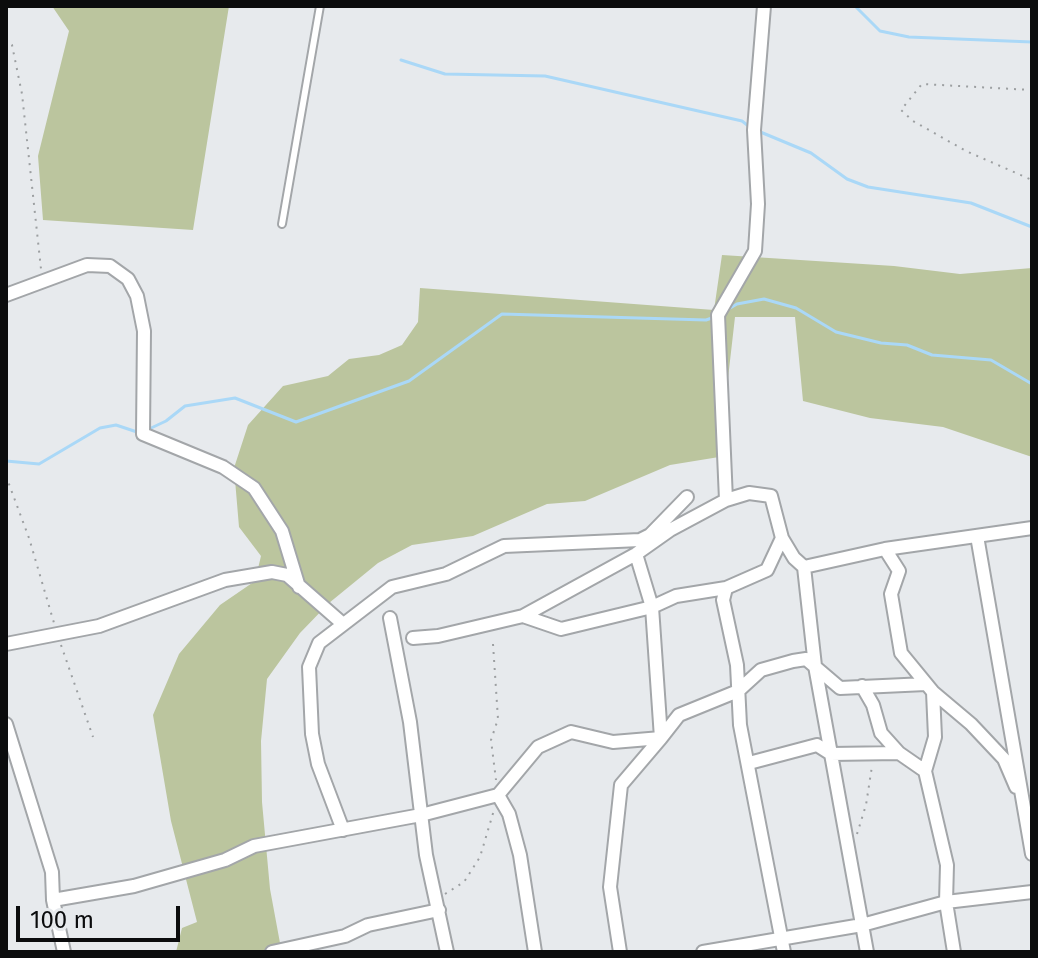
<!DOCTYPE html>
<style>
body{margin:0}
#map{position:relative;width:1038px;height:958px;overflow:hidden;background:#e7eaed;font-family:"Fira Sans",sans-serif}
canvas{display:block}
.frame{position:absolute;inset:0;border:8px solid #0b0c0d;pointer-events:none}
.scale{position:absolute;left:16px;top:906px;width:164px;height:36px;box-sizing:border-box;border:4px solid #0b0c0d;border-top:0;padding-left:10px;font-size:24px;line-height:28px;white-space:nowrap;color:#0b0c0d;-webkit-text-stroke:6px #e7eaed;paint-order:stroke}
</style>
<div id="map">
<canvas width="1038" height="958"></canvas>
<div class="frame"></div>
<div class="scale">100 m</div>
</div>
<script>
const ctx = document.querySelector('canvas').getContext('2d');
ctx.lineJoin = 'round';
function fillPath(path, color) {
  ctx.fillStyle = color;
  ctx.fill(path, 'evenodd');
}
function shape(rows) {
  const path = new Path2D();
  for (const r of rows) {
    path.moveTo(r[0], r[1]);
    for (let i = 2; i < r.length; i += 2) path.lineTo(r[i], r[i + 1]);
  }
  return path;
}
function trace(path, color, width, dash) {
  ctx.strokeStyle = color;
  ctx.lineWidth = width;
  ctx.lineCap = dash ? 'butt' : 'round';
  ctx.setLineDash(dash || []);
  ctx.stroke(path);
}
fillPath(shape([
 [52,6,229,6,193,230,43,220,38,156,69,31],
 [722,255,894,266,960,274,1032,268,1032,457,943,427,870,418,803,401,795,317,735,317,719,457,670,465,585,501,547,504,473,536,412,545,378,563,329,603,300,633,267,679,261,741,262,802,270,889,280,943,307,944,307,952,176,952,182,928,197,922,171,821,153,715,179,654,220,605,255,581,261,556,239,527,234,468,248,425,283,386,328,376,349,359,379,355,402,345,418,322,420,288,714,310]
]), '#bbc59e');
trace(shape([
 [855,6,880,31,909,37,1032,42],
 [401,60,445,74,545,76,742,121,751,128],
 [758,131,811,153,847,179,868,187,971,203,1032,227],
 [725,311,737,304,764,299,796,308,836,332,881,343,907,345,932,355,991,360,1032,384],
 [149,429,166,421,185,406,235,398,296,422,409,381,502,314,706,320,715,317],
 [6,461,39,464,100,428,116,425,140,433]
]), '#aad8f7', 3);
const service = shape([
 [282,224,320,6]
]);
const minor = shape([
 [6,295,87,265,110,266,128,279,137,296,144,331,143,434,223,467,254,488,282,531,299,587],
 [726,500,718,315,755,251,758,204,754,130,764,6],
 [977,536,1032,854],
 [782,538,767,570,726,588,723,600,737,665,740,725,784,952],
 [885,549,1032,528],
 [804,567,815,666,867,952],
 [523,616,561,629,652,607,676,596,726,588],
 [390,618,410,722,426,855,447,952],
 [413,638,438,636,523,616,636,554,670,530,726,500,749,493,771,496,782,538,794,558,804,567,885,549,899,571,891,594,901,653,933,692,935,737,925,771,947,865,946,902,954,952],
 [6,644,99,626,225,580,272,572,287,575,343,624],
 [862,686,873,705,881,733,899,753,925,771],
 [933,692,971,724,1004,759,1016,787],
 [6,724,52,872,53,900,64,952],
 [749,763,817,745,831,754,899,753],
 [498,795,509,814,520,855,535,952],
 [343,830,318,764,312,734,309,667,319,643,392,587,446,574,504,546,640,540,650,535,687,497],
 [53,900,134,886,225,860,254,846,421,815,498,795,538,747,571,732,613,742,661,738,679,715,738,691,761,670,793,661,806,659,840,688,926,684],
 [272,952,345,936,368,925,439,910],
 [620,952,610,887,621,785,661,738,652,607,636,554],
 [703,952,862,925,946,902,1032,892]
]);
trace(service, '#a3a6a9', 10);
trace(minor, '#a3a6a9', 16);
trace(shape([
 [6,39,12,45,22,94,41,269],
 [1032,90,922,84,901,110,913,121,966,151,1032,180],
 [6,476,29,538,54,623],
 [493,644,498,719,491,740,496,780],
 [61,645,93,737],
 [857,834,866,805,872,766],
 [445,894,464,882,480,857,494,810]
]), '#9c9fa1', 2, [2, 6]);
trace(service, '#fff', 6);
trace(minor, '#fff', 12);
</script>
